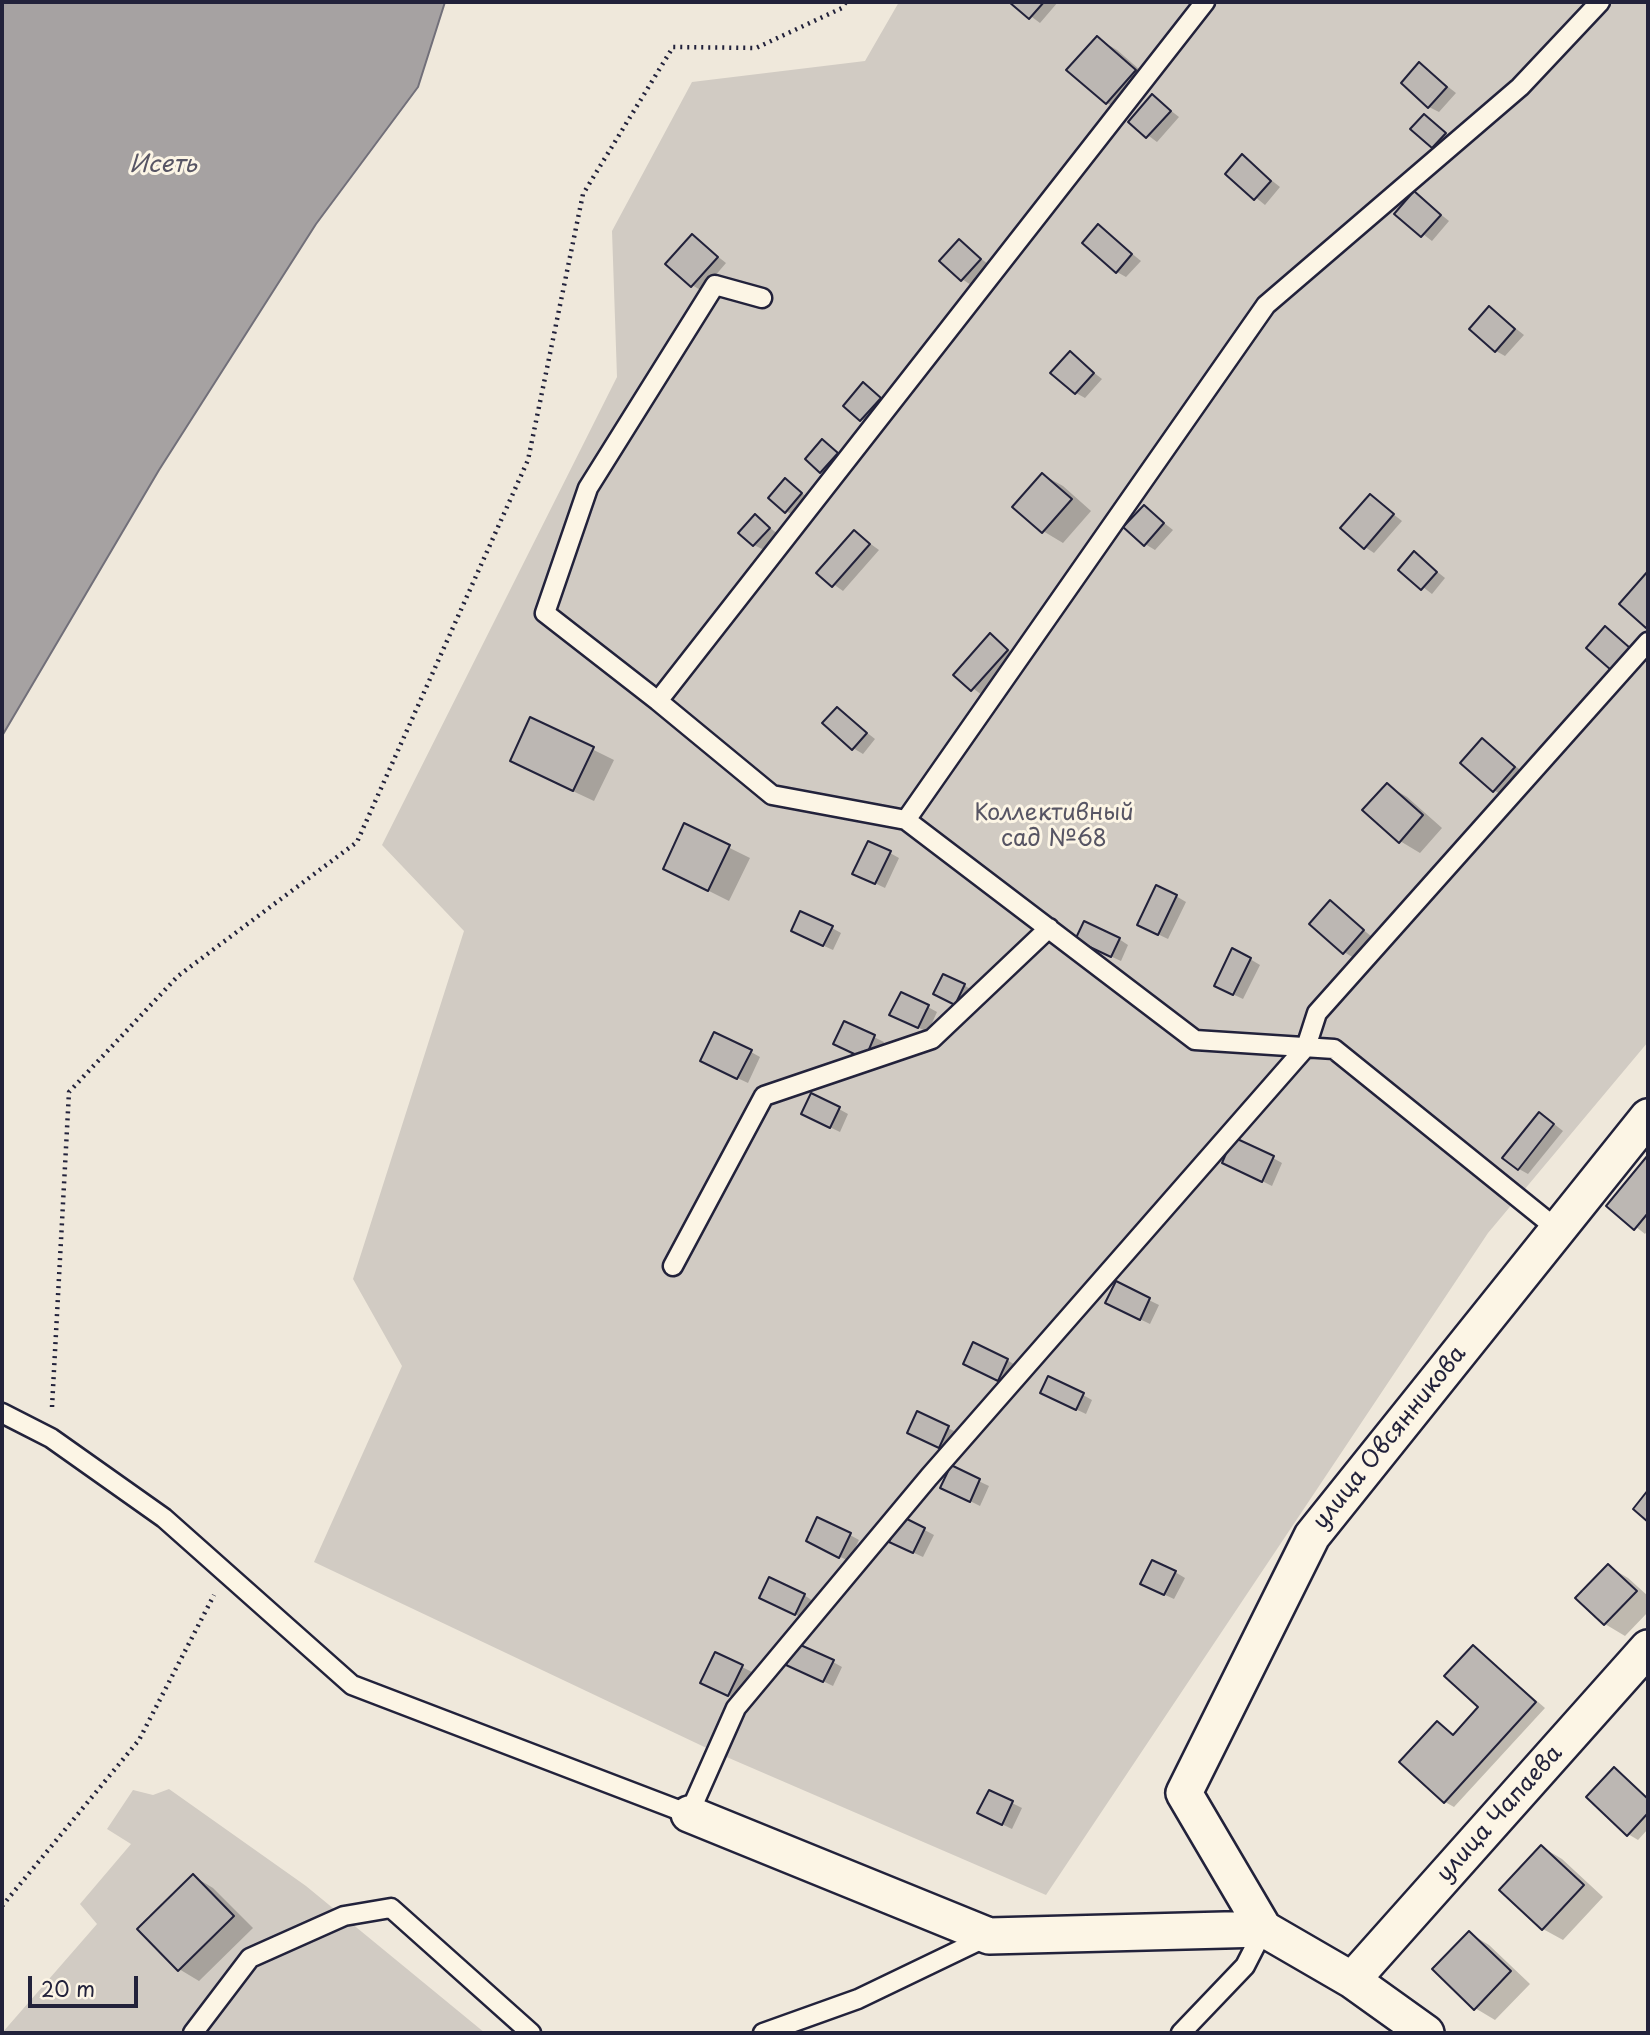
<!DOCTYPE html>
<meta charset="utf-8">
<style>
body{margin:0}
#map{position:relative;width:1650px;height:2035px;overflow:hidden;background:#efe8db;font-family:"Playpen Sans",sans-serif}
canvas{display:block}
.frame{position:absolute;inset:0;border:4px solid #22223b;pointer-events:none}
.scale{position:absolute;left:28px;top:1976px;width:110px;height:32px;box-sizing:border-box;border:4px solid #22223b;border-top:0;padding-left:9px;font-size:21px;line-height:24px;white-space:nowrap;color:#22223b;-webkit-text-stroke:5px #fcf5e5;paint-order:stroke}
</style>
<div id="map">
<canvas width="1650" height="2035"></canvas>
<div class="frame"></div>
<div class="scale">20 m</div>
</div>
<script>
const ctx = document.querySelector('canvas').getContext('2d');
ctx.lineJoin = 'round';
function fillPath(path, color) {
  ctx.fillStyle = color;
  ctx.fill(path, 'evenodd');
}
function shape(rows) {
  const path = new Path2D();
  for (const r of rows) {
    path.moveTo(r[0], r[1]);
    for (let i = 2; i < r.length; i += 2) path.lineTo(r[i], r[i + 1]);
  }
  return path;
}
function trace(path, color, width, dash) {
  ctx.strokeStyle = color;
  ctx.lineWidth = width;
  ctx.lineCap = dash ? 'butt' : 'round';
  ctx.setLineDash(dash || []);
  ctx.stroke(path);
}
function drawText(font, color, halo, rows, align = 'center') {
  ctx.font = font + ' "Playpen Sans",sans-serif';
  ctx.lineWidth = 6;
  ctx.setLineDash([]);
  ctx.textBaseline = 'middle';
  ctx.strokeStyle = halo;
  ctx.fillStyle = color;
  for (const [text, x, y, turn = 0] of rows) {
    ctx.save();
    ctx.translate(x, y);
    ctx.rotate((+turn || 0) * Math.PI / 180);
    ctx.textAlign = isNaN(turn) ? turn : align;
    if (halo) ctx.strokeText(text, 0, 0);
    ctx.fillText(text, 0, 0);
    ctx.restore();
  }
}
fillPath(shape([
 [899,2,1648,2,1648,1042,1488,1233,1046,1895,715,1752,314,1562,402,1366,353,1279,464,931,382,845,617,377,612,231,692,82,865,61],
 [169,1789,306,1886,485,2033,2,2033,97,1924,80,1904,131,1844,107,1829,133,1790,153,1795]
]), '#d1cbc3');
const water = shape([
 [2,2,445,2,418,87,316,224,159,470,2,736,2,2]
]);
fillPath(water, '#a6a2a2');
trace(water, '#716f79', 2);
fillPath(shape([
 [1012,2,1058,2,1040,23],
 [1097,38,1117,50,1155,83,1127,114,1107,103],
 [1419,64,1456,93,1439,112,1429,107],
 [1152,96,1179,117,1157,142,1130,122],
 [1424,116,1454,139,1443,152,1433,147],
 [1242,157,1280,187,1265,205,1227,174],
 [1414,193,1449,221,1432,241,1397,214],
 [1098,226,1141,261,1126,277,1117,272],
 [692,236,726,263,702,291,692,285],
 [959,241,989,265,971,285,962,279],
 [1490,308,1524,335,1505,356,1496,351],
 [1070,354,1102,379,1085,398,1076,393],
 [864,385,889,404,871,426,845,406],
 [823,442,846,459,831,477,821,471],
 [1043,475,1063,486,1091,511,1063,543,1043,531],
 [785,480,811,500,796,517,786,511],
 [1370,496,1402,521,1374,553,1365,547],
 [1144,507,1173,530,1155,550,1145,544],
 [755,517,778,534,764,550,754,545],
 [854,532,879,550,843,591,818,573],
 [1415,554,1445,578,1432,594,1400,569],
 [1605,628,1639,655,1621,674,1612,668],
 [990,636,1017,656,982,695,955,675],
 [837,709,875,739,863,754,853,748],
 [531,719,614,760,594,801,532,772],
 [1483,740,1524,773,1503,796,1494,790],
 [1387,785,1407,797,1442,828,1420,853,1400,841],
 [685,826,750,858,729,901,665,869],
 [890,853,899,858,885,888,864,878],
 [1176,896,1186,902,1168,939,1149,930],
 [1330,902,1372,937,1354,958,1344,952],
 [832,928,841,933,833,950,802,936],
 [1119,939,1128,945,1121,961,1086,945],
 [1250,959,1260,965,1243,999,1226,991],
 [964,985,973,991,965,1008,945,999],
 [928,1007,937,1012,928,1032,901,1020],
 [845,1023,884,1042,875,1063],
 [751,1052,760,1057,748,1083,712,1066],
 [839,1109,848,1114,840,1132,813,1119],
 [1549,1120,1563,1131,1528,1174,1519,1169],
 [1273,1158,1282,1163,1272,1186,1234,1167],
 [1648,1158,1648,1230,1645,1234,1608,1205],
 [1116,1284,1159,1305,1150,1324,1117,1308],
 [1007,1360,1017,1366,1008,1385,975,1369],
 [1083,1395,1092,1400,1086,1414,1052,1398],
 [918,1413,958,1433,949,1452,919,1438],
 [951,1468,989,1486,980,1506,952,1492],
 [902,1518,934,1535,923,1557,901,1547],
 [850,1535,859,1540,849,1561,817,1546],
 [1608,1566,1628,1578,1648,1596,1648,1612,1625,1636,1605,1624],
 [1175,1572,1185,1578,1174,1599,1152,1589],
 [804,1595,813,1601,805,1619,771,1603],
 [1474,1647,1545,1708,1454,1807,1445,1802,1437,1723,1455,1736,1481,1707],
 [716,1654,752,1672,738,1700,712,1688],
 [833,1662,842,1667,833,1686,798,1669],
 [1615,1769,1648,1798,1648,1829,1638,1840,1628,1834],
 [990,1792,1022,1808,1012,1829,989,1818],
 [1542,1847,1562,1859,1603,1897,1563,1940,1543,1929],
 [193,1876,213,1888,253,1928,199,1981,179,1969],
 [1469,1933,1489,1945,1530,1984,1495,2020,1475,2008]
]), '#0003');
const building = shape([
 [1009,2,1044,2,1029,19,1009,2],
 [1097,36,1136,70,1106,104,1066,70,1097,36],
 [1419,62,1447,87,1428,108,1401,83,1419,62],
 [1152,94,1171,111,1146,138,1128,122,1152,94],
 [1424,114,1446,133,1432,148,1410,129,1424,114],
 [1242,154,1271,181,1254,200,1225,174,1242,154],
 [1414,191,1441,215,1421,237,1394,214,1414,191],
 [1098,224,1132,254,1116,273,1082,243,1098,224],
 [692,234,718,257,691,287,665,264,692,234],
 [959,239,981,259,961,281,939,261,959,239],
 [1489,306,1515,329,1495,352,1469,329,1489,306],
 [1070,351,1094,373,1075,394,1050,373,1070,351],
 [863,382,881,398,860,421,843,406,863,382],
 [822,439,838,453,820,473,805,459,822,439],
 [1042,473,1072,499,1042,533,1012,507,1042,473],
 [785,478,802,493,785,513,768,498,785,478],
 [1370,494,1394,514,1364,549,1340,528,1370,494],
 [1144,505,1164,523,1144,546,1123,527,1144,505],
 [755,514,770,528,753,546,738,533,755,514],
 [854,530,870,544,832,587,816,573,854,530],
 [1414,551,1437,572,1421,590,1398,570,1414,551],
 [1648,571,1648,625,1646,628,1619,604,1648,571],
 [1605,626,1630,648,1611,670,1586,648,1605,626],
 [990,633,1008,650,971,691,953,675,990,633],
 [837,707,867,733,852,750,822,723,837,707],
 [530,717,594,747,573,791,510,761,530,717],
 [1482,738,1515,767,1493,792,1460,763,1482,738],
 [1387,783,1423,815,1399,843,1362,810,1387,783],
 [684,823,730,845,708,891,663,869,684,823],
 [868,841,891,851,875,884,852,874,868,841],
 [1156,885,1177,895,1158,935,1137,925,1156,885],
 [1330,900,1364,930,1343,954,1309,924,1330,900],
 [800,911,833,926,823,946,791,931,800,911],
 [1084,921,1120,938,1111,957,1075,940,1084,921],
 [1232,948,1251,958,1233,995,1214,986,1232,948],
 [943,974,965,984,955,1005,933,994,943,974],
 [901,992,929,1005,918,1028,889,1015,901,992],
 [844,1021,875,1035,865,1059,833,1044,844,1021],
 [714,1032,752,1050,737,1079,700,1061,714,1032],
 [811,1093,840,1107,830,1128,801,1114,811,1093],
 [1539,1112,1554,1124,1518,1170,1502,1158,1539,1112],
 [1233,1137,1274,1156,1262,1182,1222,1163,1233,1137],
 [1648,1155,1648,1213,1634,1230,1606,1206,1648,1155],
 [1116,1281,1150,1298,1140,1320,1105,1303,1116,1281],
 [973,1342,1008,1359,998,1381,963,1364,973,1342],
 [1048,1376,1084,1393,1076,1410,1040,1393,1048,1376],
 [917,1411,949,1426,939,1448,907,1433,917,1411],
 [951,1465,980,1479,970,1502,940,1488,951,1465],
 [1648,1490,1648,1522,1633,1509,1648,1490],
 [901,1516,925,1528,913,1553,889,1542,901,1516],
 [817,1517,851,1533,839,1558,806,1541,817,1517],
 [1152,1560,1176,1571,1164,1595,1140,1584,1152,1560],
 [1608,1564,1637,1591,1604,1625,1575,1598,1608,1564],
 [769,1577,805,1594,795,1615,759,1598,769,1577],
 [796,1643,834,1660,823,1682,786,1665,796,1643],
 [1473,1645,1536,1702,1444,1803,1399,1762,1437,1721,1453,1735,1478,1707,1444,1676,1473,1645],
 [715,1652,743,1665,728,1696,700,1683,715,1652],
 [1614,1767,1648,1799,1648,1813,1627,1836,1586,1797,1614,1767],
 [989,1790,1013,1801,1002,1825,977,1813,989,1790],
 [1541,1845,1584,1885,1542,1930,1499,1890,1541,1845],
 [193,1874,234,1916,178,1971,137,1929,193,1874],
 [1469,1931,1511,1971,1474,2010,1432,1969,1469,1931]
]);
fillPath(building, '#bcb7b3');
trace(building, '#22223b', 2);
const service = shape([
 [1205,2,658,701,772,795,906,820,1195,1040,1334,1049,1557,1229],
 [658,701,545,613,588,488,715,285,762,298],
 [906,820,1266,305,1520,87,1600,2],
 [673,1266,764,1096,932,1039,1049,928],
 [2,1413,51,1438,164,1518,352,1685,689,1814,736,1708,929,1477,1306,1047,1317,1013,1648,642],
 [193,2033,250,1958,344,1916,391,1908,531,2033],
 [763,2033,858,1999,989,1936],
 [1181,2033,1245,1966,1264,1929]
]);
const minor = shape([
 [689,1814,989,1936,1264,1929],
 [1352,1980,1648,1648],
 [1426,2033,1352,1980,1264,1929,1184,1793,1312,1536,1648,1117]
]);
trace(service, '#22223b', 23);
trace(minor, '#22223b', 40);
trace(shape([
 [52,1407,69,1092,178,976,357,842,528,460,583,194,673,47,756,48,842,8,846,2],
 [2,1906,139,1740,214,1595]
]), '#22223b', 4.5, [2, 5]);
trace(service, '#fcf5e5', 18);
trace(minor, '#fcf5e5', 35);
drawText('23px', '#575564', '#fcf5e5', [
 ["Коллективный",1054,814],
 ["сад №68",1054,840]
]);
drawText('23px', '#22223b', '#fcf5e5', [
 ["улица Овсянникова",1390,1438,-51],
 ["улица Чапаева",1500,1814,-48]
]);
drawText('italic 24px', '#575564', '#fcf5e5', [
 ["Исеть",163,165]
]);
</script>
